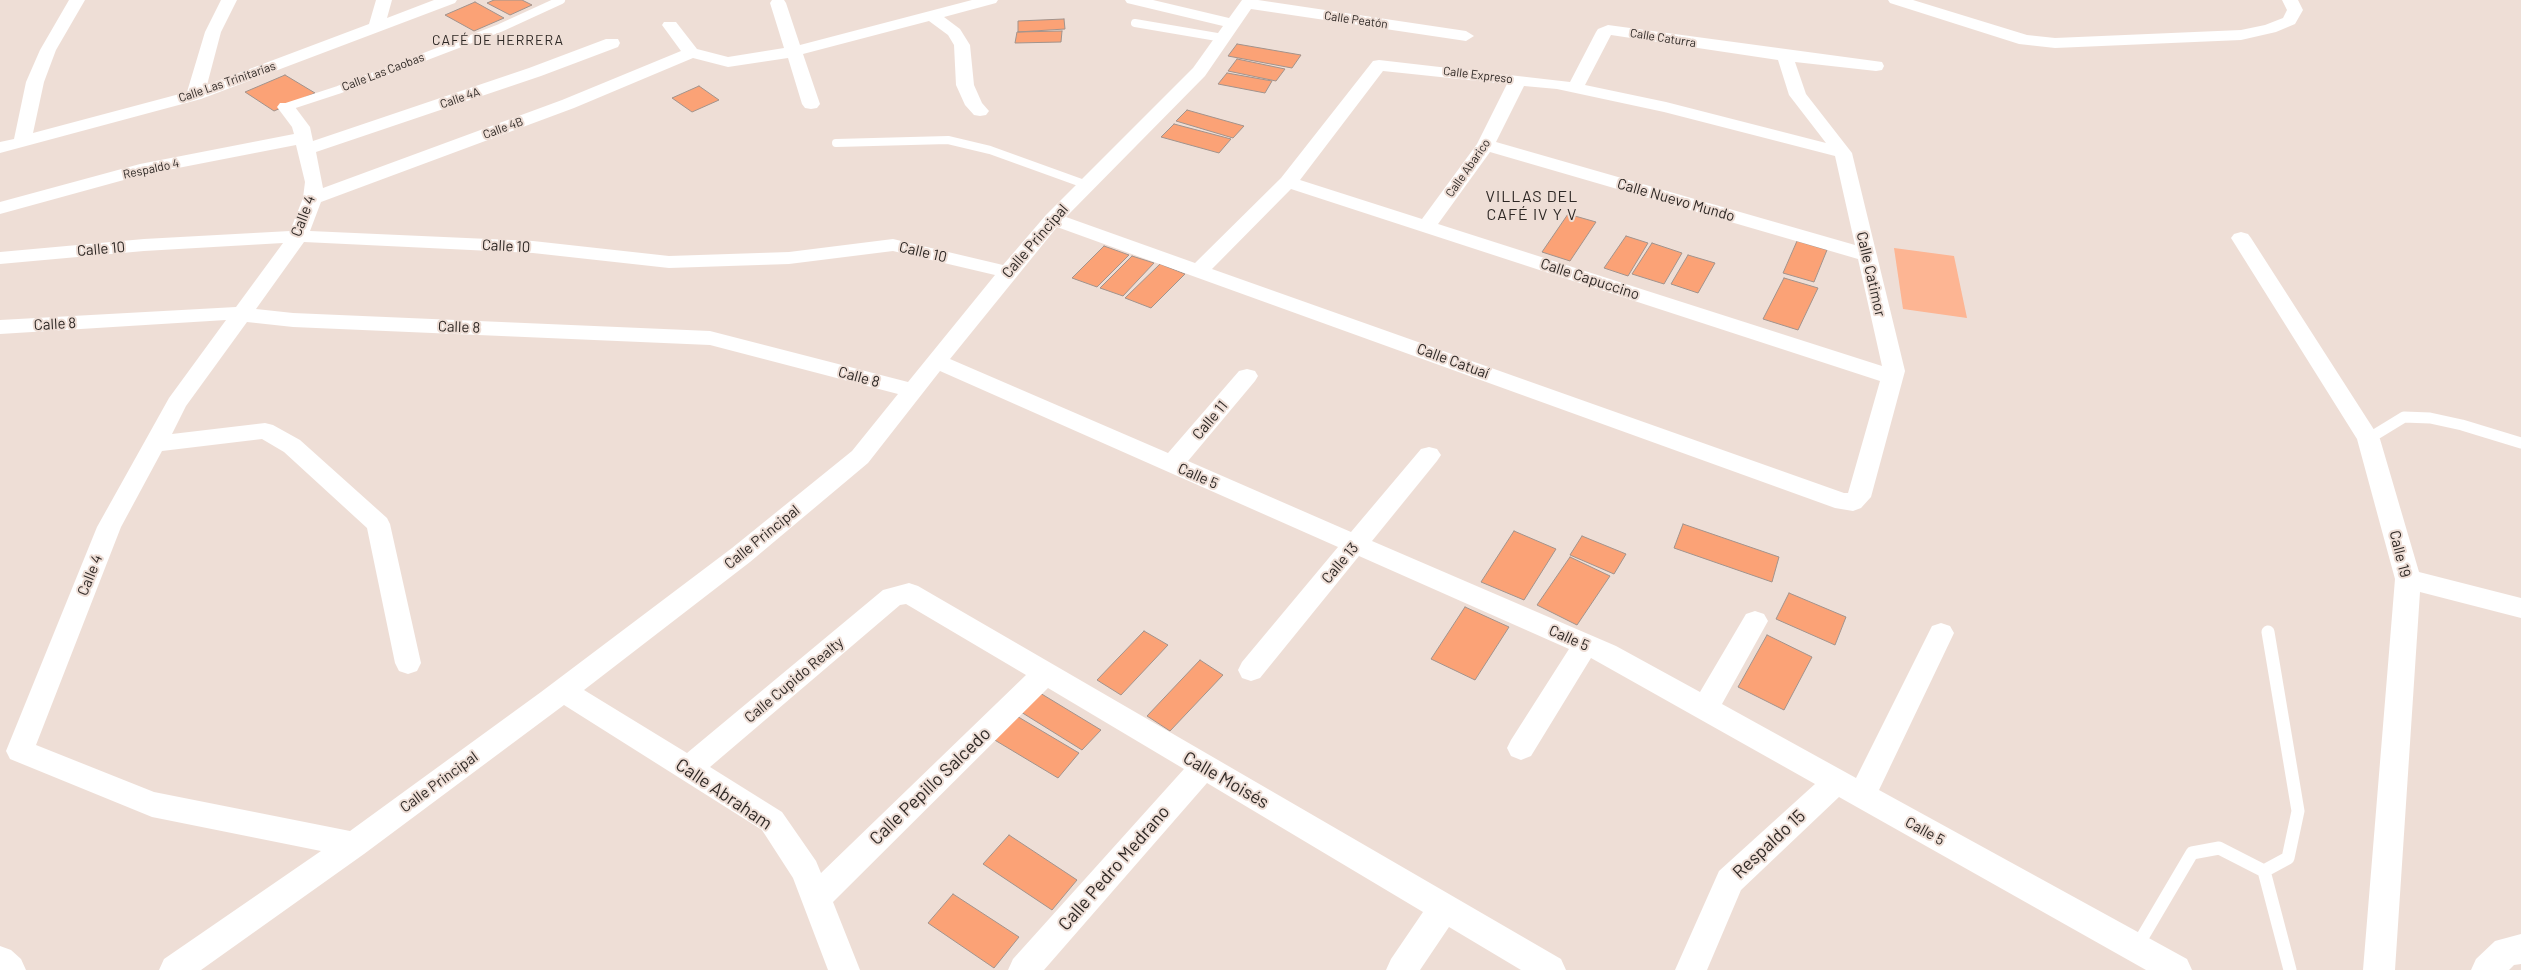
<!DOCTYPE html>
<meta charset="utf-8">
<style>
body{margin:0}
canvas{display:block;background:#eeded6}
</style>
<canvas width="2521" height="970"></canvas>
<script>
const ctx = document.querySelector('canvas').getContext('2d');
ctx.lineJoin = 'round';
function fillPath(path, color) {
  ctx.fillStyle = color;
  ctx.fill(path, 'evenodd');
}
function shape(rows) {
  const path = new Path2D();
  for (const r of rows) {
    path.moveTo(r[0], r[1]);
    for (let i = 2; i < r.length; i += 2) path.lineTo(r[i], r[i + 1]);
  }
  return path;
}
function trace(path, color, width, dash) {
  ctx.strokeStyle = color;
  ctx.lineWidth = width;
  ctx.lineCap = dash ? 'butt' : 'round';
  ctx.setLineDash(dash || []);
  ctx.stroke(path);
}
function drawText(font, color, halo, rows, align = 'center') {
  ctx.font = font + ' Barlow,sans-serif';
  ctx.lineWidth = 4;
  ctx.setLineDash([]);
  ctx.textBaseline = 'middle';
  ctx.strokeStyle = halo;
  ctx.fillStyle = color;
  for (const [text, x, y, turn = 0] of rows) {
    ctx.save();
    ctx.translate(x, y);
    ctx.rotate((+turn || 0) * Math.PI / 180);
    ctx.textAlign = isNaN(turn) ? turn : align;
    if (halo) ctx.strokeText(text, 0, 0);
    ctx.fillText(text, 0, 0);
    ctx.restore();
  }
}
fillPath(shape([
 [1894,248,1954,256,1967,318,1903,309]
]), '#fdb593');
const building = shape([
 [494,0,522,0,532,5,510,15,487,3,494,0],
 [475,2,504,18,474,31,445,15,475,2],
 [1064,19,1065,29,1018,32,1018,21,1064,19],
 [1062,31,1061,42,1015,43,1017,32,1062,31],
 [1237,44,1301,55,1292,68,1228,56,1237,44],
 [1237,59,1285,69,1276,81,1228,71,1237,59],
 [1227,73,1272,81,1265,93,1218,84,1227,73],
 [285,75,315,93,274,111,245,92,285,75],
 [699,86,719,100,692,112,672,98,699,86],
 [1187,110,1244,126,1233,138,1176,121,1187,110],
 [1174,124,1231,139,1219,153,1161,137,1174,124],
 [1568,214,1596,222,1570,261,1542,252,1568,214],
 [1626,236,1648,243,1628,276,1604,268,1626,236],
 [1797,241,1827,250,1814,282,1783,273,1797,241],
 [1652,243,1682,253,1664,284,1632,274,1652,243],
 [1104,246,1129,255,1097,287,1072,278,1104,246],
 [1688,255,1715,263,1698,293,1671,284,1688,255],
 [1132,256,1154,263,1123,296,1100,288,1132,256],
 [1160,264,1185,274,1151,308,1125,298,1160,264],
 [1784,278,1818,288,1798,330,1763,319,1784,278],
 [1683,524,1779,557,1772,582,1674,548,1683,524],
 [1514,531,1556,549,1524,600,1481,582,1514,531],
 [1582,536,1626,554,1614,574,1570,555,1582,536],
 [1570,557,1610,576,1577,625,1537,605,1570,557],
 [1789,593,1846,617,1835,645,1776,619,1789,593],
 [1465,607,1509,627,1475,680,1431,659,1465,607],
 [1144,631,1168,645,1121,695,1097,680,1144,631],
 [1767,635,1812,657,1784,710,1738,687,1767,635],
 [1200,660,1223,675,1170,731,1147,716,1200,660],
 [1040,693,1101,730,1082,750,1021,712,1040,693],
 [1015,715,1079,753,1058,778,993,739,1015,715],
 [1009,835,1077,880,1052,910,983,864,1009,835],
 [953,894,1019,937,994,968,928,923,953,894]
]);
fillPath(building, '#fba276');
trace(building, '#a2938c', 1);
trace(shape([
 [1135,23,1223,38],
 [286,107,338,90,500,28,561,0],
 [836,143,948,140,990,150,1087,185]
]), '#fff', 8);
trace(shape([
 [2368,439,2404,417,2430,418,2462,425,2521,443]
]), '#fff', 11);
trace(shape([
 [2268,632,2298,811,2288,858,2264,871,2290,970],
 [2136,948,2192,853,2219,848,2264,871]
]), '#fff', 13);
fillPath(shape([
 [69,0,85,0,56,50,44,82,33,133,187,92,205,32,221,0,237,0,221,32,207,85,369,24,376,0,392,0,387,18,434,0,457,0,455,3,201,99,0,153,0,142,14,139,26,82,40,50,69,0],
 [772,0,784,0,786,3,800,45,972,0,998,0,996,3,944,17,960,29,970,45,974,85,982,103,989,111,986,115,980,116,974,115,965,105,956,85,954,45,948,35,929,21,803,54,820,104,817,108,811,109,805,108,802,104,788,58,728,67,693,58,574,108,321,202,310,231,533,241,669,256,789,252,893,239,1003,265,1046,215,1193,68,1223,26,1127,3,1125,0,1153,0,1229,18,1242,0,1258,0,1466,31,1474,36,1466,41,1251,9,1205,76,1066,217,1195,263,1281,178,1373,61,1379,60,1570,82,1596,32,1598,29,1608,25,1882,62,1884,66,1882,70,1876,71,1795,62,1806,94,1852,153,1905,371,1871,497,1861,508,1853,511,1835,508,1057,227,950,359,1168,453,1239,371,1247,369,1255,371,1258,376,1255,381,1188,461,1351,532,1421,449,1429,447,1437,449,1441,455,1437,461,1372,541,1616,646,1700,692,1746,614,1755,611,1764,614,1768,621,1722,704,1856,778,1932,626,1941,623,1950,626,1954,633,1879,790,2187,959,2192,970,2146,970,1839,797,1741,890,1707,970,1675,970,1719,871,1815,784,1591,658,1531,756,1521,760,1511,756,1507,748,1511,740,1569,649,1359,556,1260,678,1251,681,1242,678,1238,670,1242,662,1338,547,940,371,868,463,750,562,584,690,687,753,883,590,909,583,918,586,1561,959,1566,970,1521,970,1449,927,1420,970,1386,970,1391,959,1423,912,1207,783,1044,970,1008,970,1013,959,1184,769,1048,688,833,902,860,970,828,970,793,878,762,830,564,705,364,854,201,970,159,970,164,959,321,851,152,817,10,759,6,751,97,527,169,398,226,320,0,334,0,320,236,307,283,243,144,251,0,264,0,252,144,239,290,231,303,198,305,182,296,145,142,175,0,214,0,202,140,164,294,134,292,127,277,107,280,103,292,103,310,127,313,141,529,68,606,39,618,39,620,43,618,47,541,76,316,152,323,188,562,100,681,51,662,25,664,22,676,22,697,49,728,57,784,48,770,3,772,0],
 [1611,35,1778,60,1789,95,1826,143,1666,102,1585,85,1611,35],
 [1383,71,1507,84,1477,144,1422,219,1300,180,1383,71],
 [1524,86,1557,89,1664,112,1835,156,1855,245,1496,142,1524,86],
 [1490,152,1858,259,1882,366,1438,224,1490,152],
 [1291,189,1880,381,1848,493,1844,493,1212,269,1291,189],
 [304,242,533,253,669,268,789,264,893,251,995,275,908,382,710,331,293,313,256,309,304,242],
 [247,322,293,327,710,345,898,394,852,451,732,548,541,692,350,831,154,792,36,745,121,527,162,451,262,439,284,452,367,528,395,663,399,671,408,674,417,671,421,663,390,524,387,518,300,440,273,425,265,423,172,434,186,406,247,322],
 [906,604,1026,675,821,873,816,861,782,812,710,767,900,605,906,604],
 [1888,0,1913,0,2027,35,2055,38,2241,30,2265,25,2283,18,2287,10,2282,0,2298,0,2303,10,2295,24,2276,32,2241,40,2055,48,2019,44,1890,3,1888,0],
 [2241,232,2248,234,2251,238,2380,439,2419,572,2521,598,2521,618,2420,592,2395,970,2363,970,2395,579,2357,439,2231,238,2234,234,2241,232],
 [2521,934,2521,964,2514,965,2509,970,2471,970,2476,959,2495,941,2521,934],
 [0,946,11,950,21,959,26,970,0,970,0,946]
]), '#fff');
drawText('12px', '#2e2825', '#eeded6', [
 ["Calle Peatón",1356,20,8],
 ["Calle Caturra",1663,38,9],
 ["Calle Las Caobas",383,72,-21],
 ["Calle Expreso",1478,75,7],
 ["Calle Las Trinitarias",227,82,-19],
 ["Calle 4A",460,98,-19],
 ["Calle 4B",503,128,-20],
 ["Calle Abarico",1468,168,-55],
 ["Respaldo 4",151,169,-12]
]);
ctx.letterSpacing = '1px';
drawText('14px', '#2e2825', '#eeded6', [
 ["CAFÉ DE HERRERA",498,40]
]);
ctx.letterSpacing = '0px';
drawText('15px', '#2e2825', '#eeded6', [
 ["Calle Nuevo Mundo",1676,200,16],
 ["Calle 4",303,216,-69],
 ["Calle Principal",1035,241,-49],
 ["Calle 10",506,246,3],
 ["Calle 10",101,249,-5],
 ["Calle 10",923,252,13],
 ["Calle Catimor",1871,274,77],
 ["Calle Capuccino",1590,279,18],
 ["Calle 8",55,324,-3],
 ["Calle 8",459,327,2],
 ["Calle Catuaí",1453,361,20],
 ["Calle 8",859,377,15],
 ["Calle 11",1210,420,-50],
 ["Calle 5",1198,476,24],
 ["Calle Principal",762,537,-39],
 ["Calle 19",2400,554,76],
 ["Calle 13",1340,563,-50],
 ["Calle 4",90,575,-68],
 ["Calle 5",1569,638,24],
 ["Calle Cupido Realty",794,680,-40],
 ["Calle Principal",439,782,-36],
 ["Calle 5",1925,831,29]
]);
ctx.letterSpacing = '1px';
drawText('16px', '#2e2825', '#eeded6', [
 ["VILLAS DEL",1532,197],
 ["CAFÉ IV Y V",1532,215]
]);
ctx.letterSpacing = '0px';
drawText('18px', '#2e2825', '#eeded6', [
 ["Calle Moisés",1226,780,30],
 ["Calle Pepillo Salcedo",930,786,-44],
 ["Calle Abraham",724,794,34],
 ["Respaldo 15",1769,844,-43],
 ["Calle Pedro Medrano",1114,868,-49]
]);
</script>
